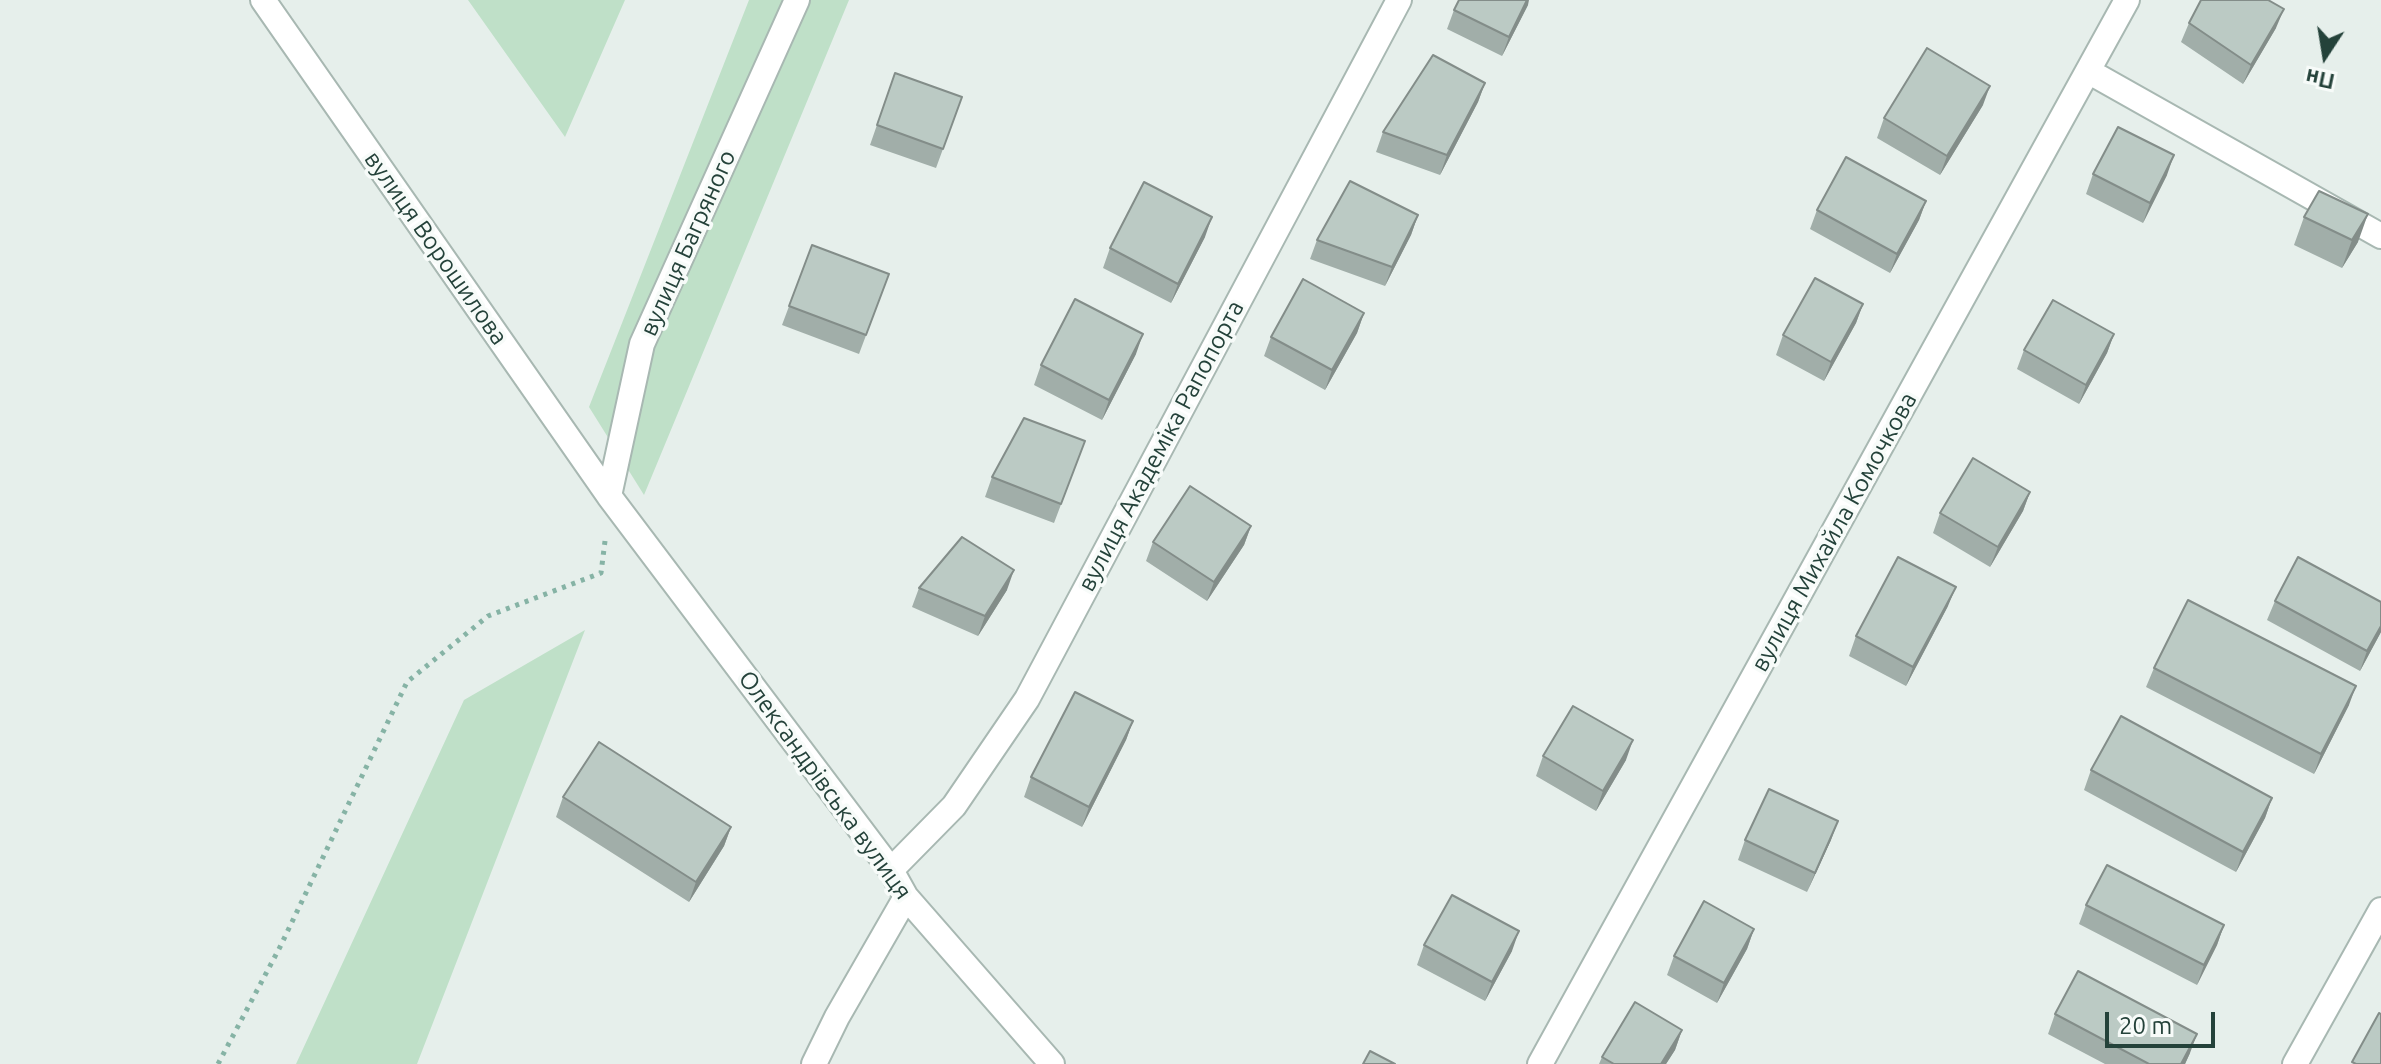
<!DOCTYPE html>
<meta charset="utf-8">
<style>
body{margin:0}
#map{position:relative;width:2381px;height:1064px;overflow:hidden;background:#e6efeb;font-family:Ubuntu,sans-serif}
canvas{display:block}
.north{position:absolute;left:2285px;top:16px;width:80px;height:80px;-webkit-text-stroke:6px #f7fbf9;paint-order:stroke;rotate:192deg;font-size:22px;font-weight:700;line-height:32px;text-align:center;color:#24423a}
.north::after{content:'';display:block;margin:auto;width:28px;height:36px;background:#24423a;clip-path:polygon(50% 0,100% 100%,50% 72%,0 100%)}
.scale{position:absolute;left:2105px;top:1012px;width:110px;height:36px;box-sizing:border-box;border:4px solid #24423a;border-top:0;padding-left:10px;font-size:24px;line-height:28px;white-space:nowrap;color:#24423a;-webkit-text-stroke:6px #f7fbf9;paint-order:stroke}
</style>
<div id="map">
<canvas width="2381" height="1064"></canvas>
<div class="north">Пн</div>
<div class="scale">20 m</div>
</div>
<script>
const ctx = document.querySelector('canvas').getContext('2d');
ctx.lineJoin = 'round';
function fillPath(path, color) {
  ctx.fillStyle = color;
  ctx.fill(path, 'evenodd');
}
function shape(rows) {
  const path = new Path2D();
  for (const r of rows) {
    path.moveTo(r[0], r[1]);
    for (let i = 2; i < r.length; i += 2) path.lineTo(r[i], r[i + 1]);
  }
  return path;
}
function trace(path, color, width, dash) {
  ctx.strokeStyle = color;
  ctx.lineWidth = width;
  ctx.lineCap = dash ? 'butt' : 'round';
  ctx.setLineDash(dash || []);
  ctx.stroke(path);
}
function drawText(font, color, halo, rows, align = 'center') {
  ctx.font = font + ' Ubuntu,sans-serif';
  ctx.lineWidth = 7;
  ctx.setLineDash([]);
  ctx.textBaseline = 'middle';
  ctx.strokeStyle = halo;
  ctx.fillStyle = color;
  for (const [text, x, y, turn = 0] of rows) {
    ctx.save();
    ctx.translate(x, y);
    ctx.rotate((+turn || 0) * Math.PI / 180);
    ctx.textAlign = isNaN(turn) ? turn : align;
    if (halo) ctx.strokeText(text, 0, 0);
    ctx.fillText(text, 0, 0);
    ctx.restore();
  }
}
fillPath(shape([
 [468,0,625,0,565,137],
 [749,0,849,0,644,495,589,407],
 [585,630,417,1064,296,1064,464,700]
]), '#bfe0c8');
const minor = shape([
 [263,0,609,496,891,870,906,897,1052,1064],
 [2088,71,2381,236],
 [609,496,642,344,797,0],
 [891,870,954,806,1027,699,1399,0],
 [814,1064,837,1017,906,897],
 [1540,1064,2127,0],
 [2295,1064,2381,910]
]);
trace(minor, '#a8b8b2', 28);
trace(shape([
 [218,1064,280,947,407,682,488,616,601,573,605,541]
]), '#86b3a5', 5, [4, 6]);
trace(minor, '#fff', 24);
fillPath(shape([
 [1528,5,1502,56,1447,29,1454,10],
 [2189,23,2276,28,2243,84,2181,42],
 [895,73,962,97,936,168,870,145],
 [1485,83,1478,102,1440,175,1376,152,1383,132],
 [1983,105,1940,175,1877,138,1884,118],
 [2093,174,2167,175,2143,223,2086,194],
 [1926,201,1919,220,1890,273,1810,229,1817,210],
 [1418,215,1411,235,1385,286,1310,259,1317,240],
 [2304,217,2358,242,2342,268,2294,245],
 [1205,237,1171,303,1103,268,1110,248],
 [812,245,889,274,859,354,782,325],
 [1863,304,1856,323,1824,381,1776,355,1783,335],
 [1364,313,1357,333,1325,390,1264,356,1271,337],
 [2114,334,2107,353,2079,404,2017,369,2024,350],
 [1136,354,1102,420,1034,385,1041,365],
 [1085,441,1054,523,985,497,992,477],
 [2030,492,2023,511,1990,567,1933,533,1940,513],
 [1251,526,1244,545,1207,601,1146,561,1153,542],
 [919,588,1007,590,978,636,912,607],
 [2275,601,2381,632,2360,671,2267,620],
 [1948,606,1906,686,1849,656,1856,636],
 [2154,668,2349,705,2314,774,2146,687],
 [1133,721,1126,740,1082,827,1024,797,1031,777],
 [1543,756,1626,760,1596,811,1536,776],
 [2091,770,2272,798,2265,818,2236,872,2084,790],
 [563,797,731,827,724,846,689,902,556,817],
 [1745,840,1831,840,1807,892,1738,860],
 [2086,905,2224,925,2217,945,2197,985,2079,924],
 [1754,929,1747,949,1717,1003,1667,975,1674,956],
 [1424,945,1512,951,1485,1001,1417,965],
 [2055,1014,2190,1053,2185,1064,2105,1064,2048,1034],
 [1682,1030,1675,1050,1666,1064,1599,1064,1602,1057]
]), '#a1aea9');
fillPath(shape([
 [1527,0,1529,0,1528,5,1502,56,1509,37],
 [2284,9,2276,28,2243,84,2251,65],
 [1485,83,1478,102,1440,175,1447,155],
 [1990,86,1983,105,1940,175,1947,156],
 [2174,155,2167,175,2143,223,2150,203],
 [1926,201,1919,220,1890,273,1897,254],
 [2368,214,2358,242,2342,268,2352,240],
 [1418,215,1411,235,1385,286,1392,267],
 [1212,217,1205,237,1171,303,1178,284],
 [1863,304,1856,323,1824,381,1831,362],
 [1364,313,1357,333,1325,390,1332,370],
 [1143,334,1136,354,1102,420,1109,400],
 [2114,334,2107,353,2079,404,2086,385],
 [2030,492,2023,511,1990,567,1998,547],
 [1251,526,1244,545,1207,601,1214,582],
 [1014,570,1007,590,978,636,985,616],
 [1956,587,1948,606,1906,686,1913,667],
 [2381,626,2381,632,2360,671,2367,651],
 [2356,686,2349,705,2314,774,2321,754],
 [1133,721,1126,740,1082,827,1089,807],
 [1633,740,1626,760,1596,811,1603,791],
 [2272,798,2265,818,2236,872,2243,852],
 [1838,821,1831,840,1807,892,1815,873],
 [731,827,724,846,689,902,696,882],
 [2224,925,2217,945,2197,985,2204,965],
 [1754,929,1747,949,1717,1003,1724,983],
 [1519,931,1512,951,1485,1001,1492,982],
 [1682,1030,1675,1050,1666,1064,1661,1064],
 [2197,1034,2190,1053,2185,1064,2181,1064]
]), '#838d89');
const building = shape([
 [1459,0,1527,0,1509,37,1454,10,1459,0],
 [2201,0,2268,0,2284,9,2251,65,2189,23,2201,0],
 [1927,48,1990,86,1947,156,1884,118,1927,48],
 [1433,55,1485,83,1447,155,1383,132,1433,55],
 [895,73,962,97,943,149,877,125,895,73],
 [2118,127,2174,155,2150,203,2093,174,2118,127],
 [1846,157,1926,201,1897,254,1817,210,1846,157],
 [1350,181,1418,215,1392,267,1317,240,1350,181],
 [1144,182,1212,217,1178,284,1110,248,1144,182],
 [2319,191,2368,214,2352,240,2304,217,2319,191],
 [812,245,889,274,866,335,789,306,812,245],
 [1815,278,1863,304,1831,362,1783,335,1815,278],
 [1303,279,1364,313,1332,370,1271,337,1303,279],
 [1075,299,1143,334,1109,400,1041,365,1075,299],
 [2053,300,2114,334,2086,385,2024,350,2053,300],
 [1024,418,1085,441,1061,504,992,477,1024,418],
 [1973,458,2030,492,1998,547,1940,513,1973,458],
 [1190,486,1251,526,1214,582,1153,542,1190,486],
 [962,537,1014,570,985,616,919,588,962,537],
 [1898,557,1956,587,1913,667,1856,636,1898,557],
 [2298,557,2381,602,2381,626,2367,651,2275,601,2298,557],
 [2188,600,2356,686,2321,754,2154,668,2188,600],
 [1075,692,1133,721,1089,807,1031,777,1075,692],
 [1573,706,1633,740,1603,791,1543,756,1573,706],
 [2121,716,2272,798,2243,852,2091,770,2121,716],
 [599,742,731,827,696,882,563,797,599,742],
 [1769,789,1838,821,1815,873,1745,840,1769,789],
 [2107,865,2224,925,2204,965,2086,905,2107,865],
 [1452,895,1519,931,1492,982,1424,945,1452,895],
 [1704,901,1754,929,1724,983,1674,956,1704,901],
 [2078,971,2197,1034,2181,1064,2149,1064,2055,1014,2078,971],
 [1635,1002,1682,1030,1661,1064,1614,1064,1602,1057,1635,1002],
 [2379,1013,2381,1014,2381,1064,2356,1064,2352,1062,2379,1013],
 [1370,1051,1395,1064,1363,1064,1370,1051]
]);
fillPath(building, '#bbcac4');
trace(building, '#838d89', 2);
drawText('24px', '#24423a', '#f7fbf9', [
 ["вулиця Багряного",688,243,-66],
 ["вулиця Ворошилова",436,248,55],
 ["вулиця Академіка Рапопорта",1161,446,-62],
 ["вулиця Михайла Комочкова",1834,532,-61],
 ["Олександрівська вулиця",825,785,54]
]);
</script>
